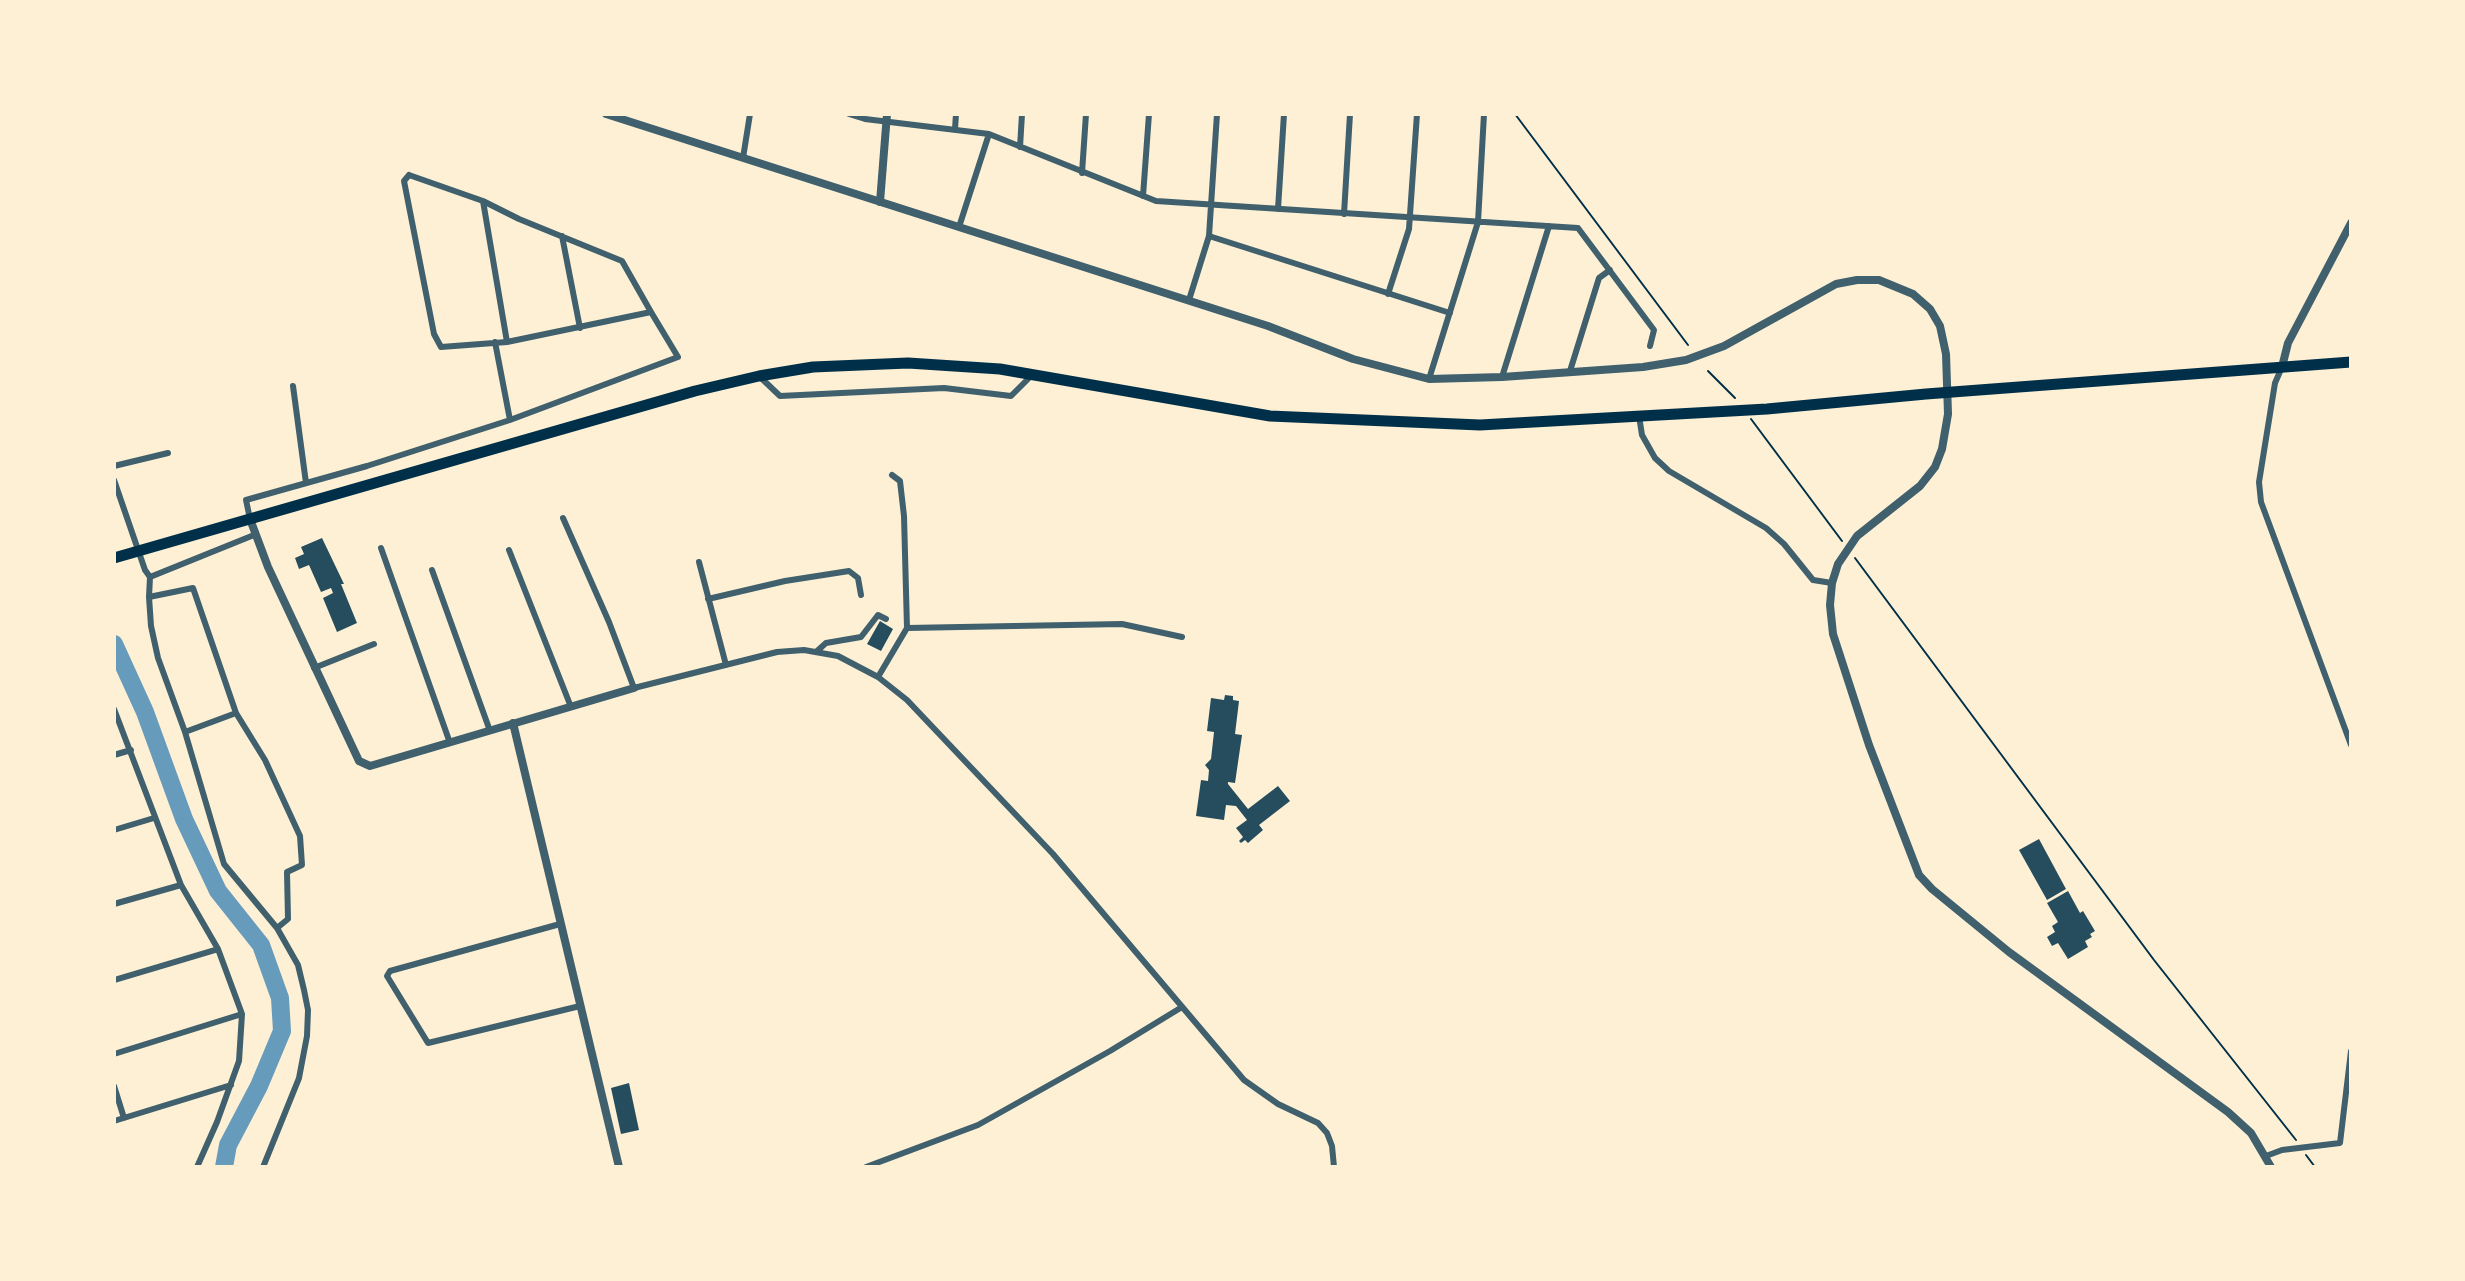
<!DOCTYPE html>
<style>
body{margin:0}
#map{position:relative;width:2465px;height:1281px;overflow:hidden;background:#fdf0d5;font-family:"IBM Plex Serif",serif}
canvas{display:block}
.frame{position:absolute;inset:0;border:116px solid #fdf0d5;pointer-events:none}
</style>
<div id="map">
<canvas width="2465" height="1281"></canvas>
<div class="frame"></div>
</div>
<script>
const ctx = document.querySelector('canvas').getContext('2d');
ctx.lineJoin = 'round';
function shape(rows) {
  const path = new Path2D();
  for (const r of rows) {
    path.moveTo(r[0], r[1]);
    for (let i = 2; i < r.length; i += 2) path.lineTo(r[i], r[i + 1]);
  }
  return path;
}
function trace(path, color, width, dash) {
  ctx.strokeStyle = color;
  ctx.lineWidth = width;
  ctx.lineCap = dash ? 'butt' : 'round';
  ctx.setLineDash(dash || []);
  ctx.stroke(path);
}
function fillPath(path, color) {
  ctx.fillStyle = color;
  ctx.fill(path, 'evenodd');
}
trace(shape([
 [114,644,145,712,184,819,218,891,261,945,280,998,282,1031,259,1086,228,1145,224,1167]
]), '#669bbc', 18);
fillPath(shape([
 [322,538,344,584,341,584,357,623,337,632,323,598,333,593,331,588,321,592,309,565,299,569,295,558,304,554,301,547],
 [880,621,893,629,881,651,867,644],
 [1225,695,1233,696,1233,700,1239,701,1235,734,1242,735,1235,783,1228,782,1228,784,1248,809,1278,786,1290,801,1259,825,1263,830,1248,843,1245,840,1241,843,1239,841,1243,837,1236,828,1247,820,1236,806,1226,805,1224,820,1196,816,1201,780,1208,781,1209,770,1205,765,1211,759,1214,732,1207,731,1211,698,1224,700],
 [2039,839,2066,889,2047,900,2019,850],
 [2068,891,2080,913,2083,911,2095,931,2090,934,2092,937,2085,941,2088,947,2068,959,2058,943,2052,946,2047,937,2055,932,2052,926,2058,922,2047,903],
 [629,1083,639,1130,621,1134,611,1088]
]), '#264d5e');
trace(shape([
 [1515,114,1688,345],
 [1708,371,1735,398],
 [1751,419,1842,541],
 [1855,558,2154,960,2296,1140],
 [2306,1155,2315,1167]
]), '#003049', 2);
trace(shape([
 [849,114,865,119,989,134,1156,201,1578,228,1654,330,1650,346],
 [955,129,956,114],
 [1020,147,1022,114],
 [743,158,750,114],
 [1082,173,1086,114],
 [409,175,483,201,519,219,622,261,651,312,507,342,441,347,434,334,404,181,409,175],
 [1143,196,1149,114],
 [483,201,507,342],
 [1278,209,1284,114],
 [1344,214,1350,114],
 [959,227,989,134],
 [562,236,580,328],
 [1209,236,1450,313],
 [1388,294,1409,229,1417,114],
 [1189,300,1209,236,1217,114],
 [2282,367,2275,383,2259,482,2261,502,2351,745],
 [1570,371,1599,278,1610,270],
 [759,376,780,396,944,388,1011,396,1032,375],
 [1502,377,1549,226],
 [1429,379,1478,222,1484,114],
 [293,386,306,483],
 [1639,416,1642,435,1655,458,1669,471,1766,528,1784,544,1813,580,1832,583],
 [510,420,678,357,651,312],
 [114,466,168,453],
 [114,480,145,570,150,577],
 [563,518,609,622,634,688,777,652,804,650,838,656,878,677,907,700,1053,854,1244,1080,1278,1104,1318,1123,1327,1133,1332,1146,1334,1167],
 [250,519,246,500,367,466,510,420,495,342],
 [254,535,150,577,149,597,151,626,158,658,185,732,224,864,277,928,298,965,304,990,308,1010,307,1036,299,1078,263,1167],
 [381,548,450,743],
 [509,550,571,707],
 [699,562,726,665],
 [432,570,490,731],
 [149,597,193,588,236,713,185,732],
 [708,599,785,581,849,571,858,578,861,595],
 [907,628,1122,624,1182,637],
 [816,652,826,643,861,637,878,615,886,619],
 [314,668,374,644],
 [878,677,907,628,904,516,900,481,892,475],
 [114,709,181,885,218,949,242,1014,239,1061,217,1122,197,1167],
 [236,713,265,760,300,836,302,865,287,872,288,919,277,928],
 [114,755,131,750],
 [114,830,154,818],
 [114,904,181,885],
 [560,924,390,971,387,976,428,1043,580,1006],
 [114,980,218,949],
 [114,1054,242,1014],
 [114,1086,124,1118],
 [114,1121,231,1085],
 [2266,1156,2282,1150,2340,1143,2351,1051],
 [866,1167,978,1125,1110,1051,1182,1007]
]), '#3f606c', 6);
trace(shape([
 [606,114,1268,326,1353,359,1429,379,1502,377,1643,367,1686,360,1724,346,1836,284,1857,280,1879,280,1913,294,1930,309,1940,326,1946,354,1948,414,1942,449,1935,467,1920,486,1857,536,1838,564,1832,583,1830,605,1833,634,1869,745,1919,875,1932,889,2009,952,2228,1112,2251,1133,2271,1167],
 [880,202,887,114],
 [2282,367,2288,343,2351,223],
 [250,519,268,567,359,761,370,766,634,688],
 [513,723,619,1167]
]), '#3f606c', 8);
trace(shape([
 [114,558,695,391,759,376,813,367,908,363,1000,369,1270,416,1480,425,1767,409,1926,394,2351,362]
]), '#003049', 11);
</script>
